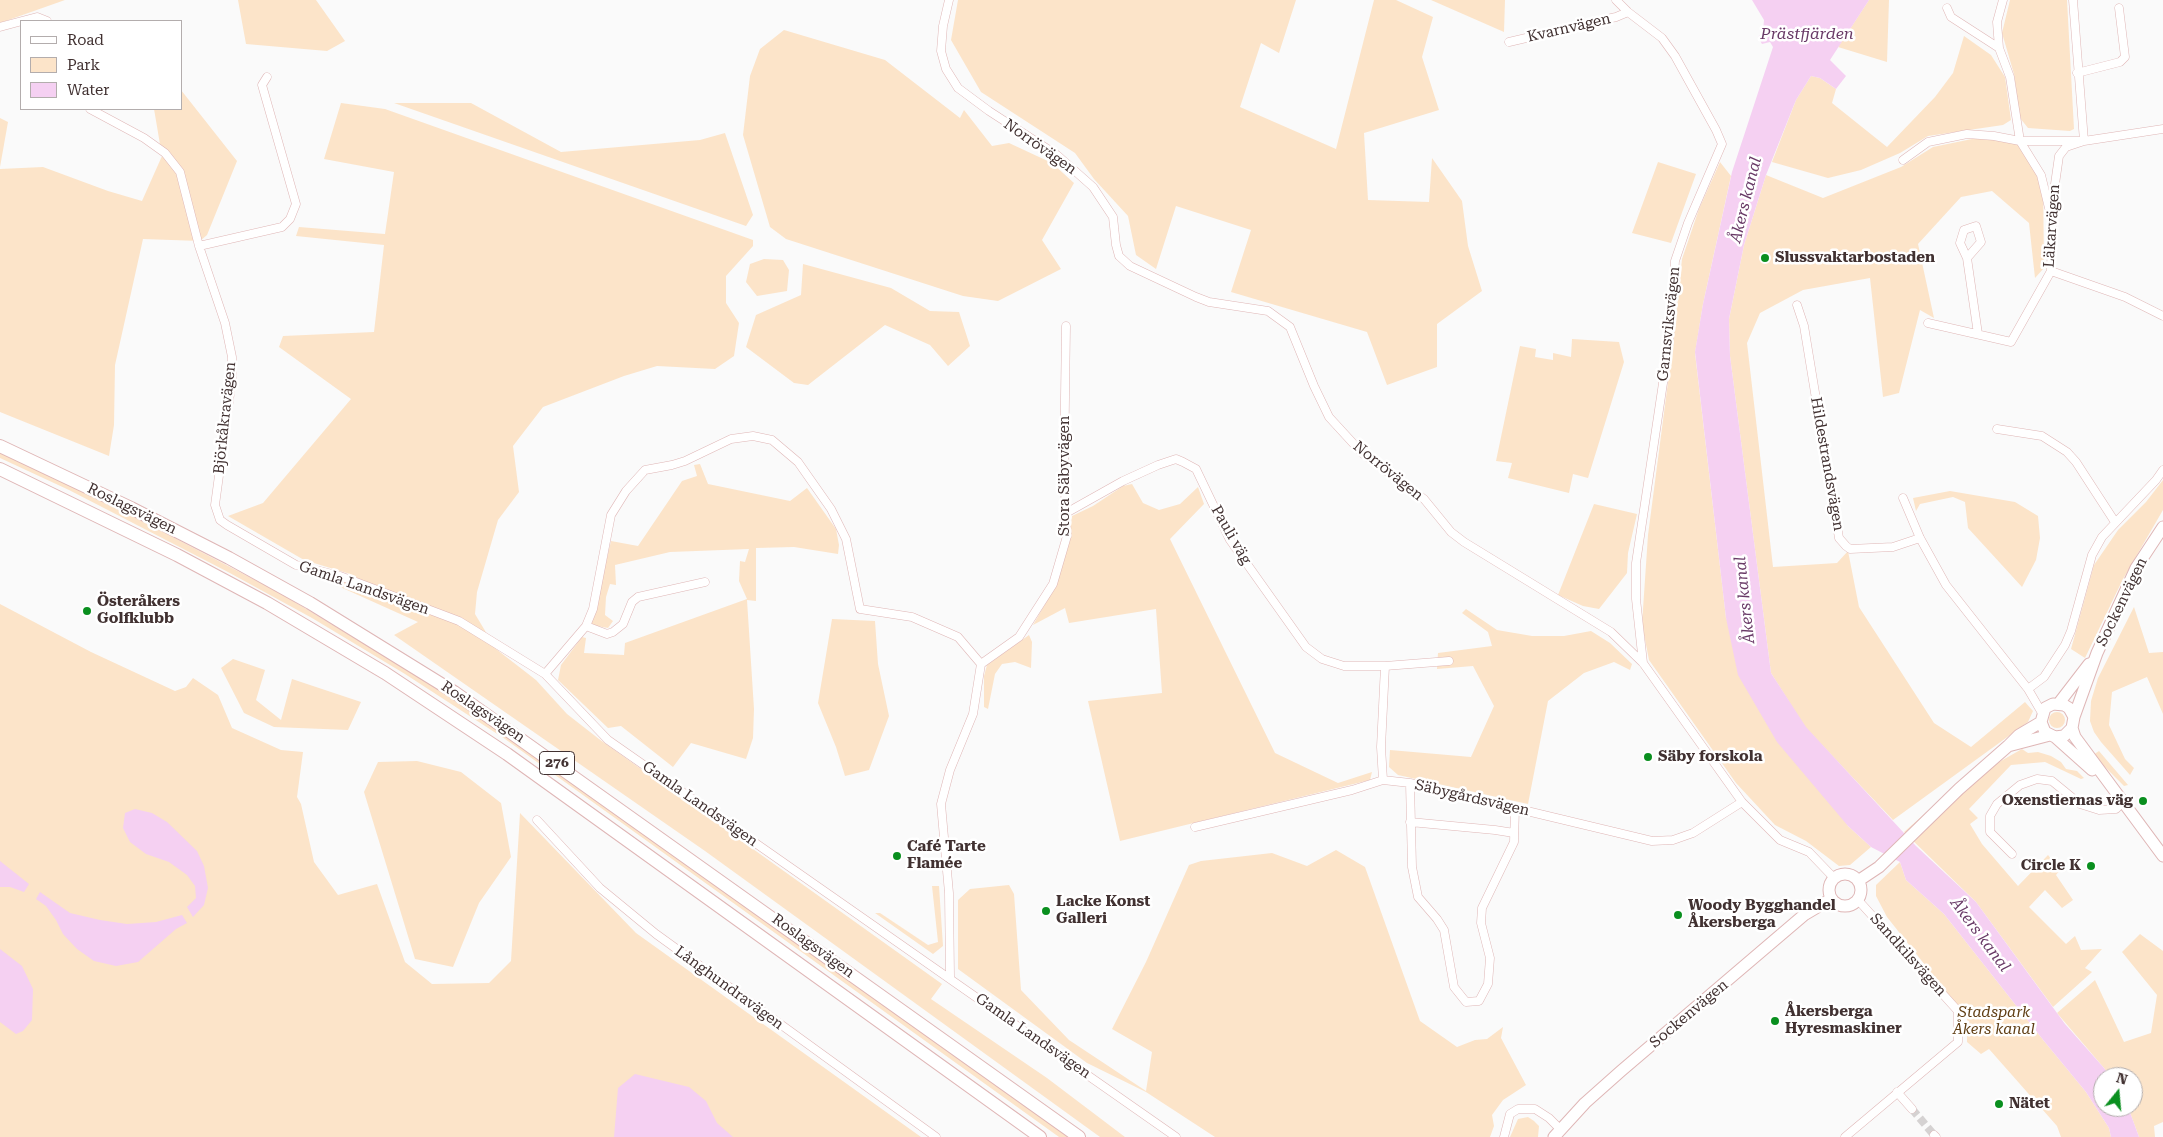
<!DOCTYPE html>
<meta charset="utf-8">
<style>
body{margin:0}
#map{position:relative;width:2163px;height:1137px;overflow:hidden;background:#fafafa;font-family:"Roboto Serif",serif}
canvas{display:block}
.legend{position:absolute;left:20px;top:20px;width:162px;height:90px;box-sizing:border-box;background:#fff;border:1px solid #b3adad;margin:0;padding:6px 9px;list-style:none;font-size:15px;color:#413131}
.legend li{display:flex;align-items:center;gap:10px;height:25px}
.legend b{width:25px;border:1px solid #b3adad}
.north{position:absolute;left:2093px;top:1067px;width:50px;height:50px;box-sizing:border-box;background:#fff;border:1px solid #b3adad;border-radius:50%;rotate:17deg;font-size:14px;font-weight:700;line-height:20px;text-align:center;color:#413131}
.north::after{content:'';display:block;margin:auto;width:18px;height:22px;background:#0a8f1f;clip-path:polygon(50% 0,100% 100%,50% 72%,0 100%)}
</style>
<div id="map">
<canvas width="2163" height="1137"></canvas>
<ul class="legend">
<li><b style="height:6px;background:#fff"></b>Road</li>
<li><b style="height:14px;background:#fce4c9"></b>Park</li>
<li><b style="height:14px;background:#f5d0f2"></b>Water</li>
</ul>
<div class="north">N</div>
</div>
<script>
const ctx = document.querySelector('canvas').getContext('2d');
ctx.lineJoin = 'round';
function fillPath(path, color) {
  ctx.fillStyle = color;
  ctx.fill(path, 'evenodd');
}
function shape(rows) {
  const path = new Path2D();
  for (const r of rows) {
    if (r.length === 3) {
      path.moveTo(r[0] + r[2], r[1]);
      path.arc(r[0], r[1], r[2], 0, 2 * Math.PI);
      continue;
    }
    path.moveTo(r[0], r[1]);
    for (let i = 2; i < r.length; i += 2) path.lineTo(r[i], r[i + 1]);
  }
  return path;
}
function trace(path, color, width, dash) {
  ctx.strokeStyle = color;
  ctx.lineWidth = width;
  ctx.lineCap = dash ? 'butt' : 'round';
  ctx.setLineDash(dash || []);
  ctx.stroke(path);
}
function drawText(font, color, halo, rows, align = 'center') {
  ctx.font = font + ' "Roboto Serif",serif';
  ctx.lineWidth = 5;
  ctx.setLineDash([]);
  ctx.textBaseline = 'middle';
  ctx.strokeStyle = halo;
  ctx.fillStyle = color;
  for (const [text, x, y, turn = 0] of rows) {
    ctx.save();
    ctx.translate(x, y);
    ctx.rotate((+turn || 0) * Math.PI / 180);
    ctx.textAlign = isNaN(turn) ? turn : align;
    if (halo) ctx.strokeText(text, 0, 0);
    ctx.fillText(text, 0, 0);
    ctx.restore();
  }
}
fillPath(shape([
 [0,0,65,0,0,23],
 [238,0,316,0,345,41,327,51,246,44],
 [958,0,1296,0,1279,53,1261,43,1240,107,1336,149,1374,0,1396,0,1433,17,1422,57,1439,110,1364,133,1368,200,1429,202,1432,158,1462,201,1468,246,1482,291,1437,324,1437,367,1387,385,1367,332,1231,292,1251,230,1176,206,1156,269,1136,255,1128,216,1094,179,1075,153,981,92,951,40],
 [1431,0,1505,0,1504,32],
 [1869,0,1889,0,1887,62,1838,47],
 [2010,0,2067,0,2074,129,2070,131,2028,128,2020,118,2014,74,2002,33],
 [784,30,885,60,960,118,964,110,992,146,1009,143,1052,163,1074,183,1042,240,1061,269,998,301,963,296,786,239,770,227,743,135,750,76,760,49],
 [1964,36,1991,55,2005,77,2011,120,2003,125,1928,136,1900,153,1861,170,1828,178,1772,162,1796,100,1811,76,1820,78,1836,89,1832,103,1887,147,1935,97,1953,73],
 [181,90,237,161,207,235,200,241,143,239,115,365,114,425,109,456,0,412,0,169,43,167,108,191,142,201,162,156,154,109,181,109],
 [341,103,385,109,753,240,753,246,726,276,726,303,739,323,734,356,715,369,657,366,624,376,543,407,513,446,519,492,498,520,477,592,475,614,496,649,536,680,567,714,599,739,942,984,931,999,1047,1078,1125,1137,1100,1137,705,851,394,635,418,622,338,586,350,574,304,560,228,516,263,503,351,399,279,347,283,336,374,332,384,245,296,236,299,227,385,234,394,172,324,159],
 [394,103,471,103,561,152,700,140,725,133,753,215,746,226],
 [0,118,8,122,0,167],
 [2010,136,2030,151,2043,176,2044,268,2035,278,2029,223,1992,191,1961,197,1918,244,1934,318,1920,310,1899,393,1883,397,1870,278,1803,290,1760,313,1747,343,1773,567,1837,563,1848,551,1859,607,1934,723,1971,747,2025,702,2033,711,2028,722,1893,820,1805,727,1771,673,1730,356,1729,319,1744,245,1766,175,1823,198,1901,167,1933,147,1972,139],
 [1658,162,1696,174,1671,243,1632,233],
 [1720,162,1731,176,1703,304,1695,353,1726,618,1848,826,1871,847,1850,865,1839,866,1806,841,1775,825,1736,783,1649,660,1642,624,1648,535,1673,344,1682,259,1699,209],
 [764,259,783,260,789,270,787,291,757,296,746,282,750,264],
 [803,264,891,288,930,311,959,312,970,346,948,366,930,345,885,325,808,385,794,383,746,347,756,315,801,295],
 [1572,339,1619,342,1624,362,1588,478,1573,474,1569,493,1508,478,1512,463,1496,461,1520,346,1536,349,1535,357,1553,360,1553,353,1571,357],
 [0,452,90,494,280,593,448,695,1068,1137,1059,1137,505,739,405,674,312,618,228,572,69,490,0,458],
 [700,464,708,484,790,501,807,488,836,529,839,545,838,554,794,547,756,548,756,601,747,600,754,709,753,738,746,759,691,743,673,767,621,726,608,728,558,680,561,665,582,637,586,638,584,653,624,655,625,643,747,599,739,581,740,561,745,562,749,549,670,552,615,565,616,585,610,584,606,597,605,615,613,621,608,628,591,625,611,541,638,546,682,481,697,476,694,465],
 [2163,480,2163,510,2123,579,2085,658,2071,649,2094,565,2118,530,2146,502],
 [1132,484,1143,503,1159,510,1180,504,1198,487,1204,504,1170,539,1275,753,1338,783,1372,772,1370,780,1120,841,1088,701,1162,693,1156,609,1069,623,1065,608,1033,625,1056,585,1068,547,1072,516,1093,506,1123,486],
 [1950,491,2015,502,2038,516,2040,538,2036,560,2022,587,1968,528,1965,502,1953,497,1920,504,1916,511,1913,498],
 [1594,504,1637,514,1628,553,1627,573,1599,609,1583,606,1558,595],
 [0,604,91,652,175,691,186,687,193,678,218,695,232,728,281,750,303,752,297,797,301,804,314,862,338,895,377,884,405,962,432,984,489,983,511,961,520,813,636,933,921,1137,0,1137],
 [2134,607,2149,653,2163,652,2163,714,2147,677,2112,692,2109,725,2125,759,2134,768,2130,775,2101,742,2094,732,2090,721,2091,701,2098,678],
 [1466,609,1497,630,1532,636,1564,636,1591,631,1610,643,1632,664,1630,670,1614,662,1584,673,1548,701,1528,804,1398,775,1389,767,1390,750,1471,757,1494,706,1473,666,1437,669,1438,653,1492,646,1488,632,1462,613],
 [832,619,875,621,878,664,889,716,869,770,845,776,836,747,818,703],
 [1029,635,1032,642,1031,668,1015,662,1002,664,995,674,988,709,984,707,984,676,987,665],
 [233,659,265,670,256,700,281,720,292,679,361,702,348,730,274,727,244,713,221,668],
 [2057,720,8],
 [2022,749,2028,753,2038,752,2051,756,2061,762,2066,769,2077,771,2084,778,2081,779,2045,762,2011,765,1969,809,1978,818,1970,824,1982,844,2018,886,2048,855,2060,870,2056,875,2073,900,2062,908,2045,890,2029,907,2066,944,2075,936,2081,950,2102,949,2085,968,2092,972,2053,1007,1976,902,1904,832,1955,787],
 [2099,751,2128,785,2124,786,2093,755],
 [417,761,461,772,501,803,511,857,479,903,453,967,415,959,364,792,378,762],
 [1336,850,1365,867,1420,1021,1457,1047,1475,1040,1487,1039,1503,1027,1501,1038,1526,1085,1503,1100,1492,1115,1494,1126,1490,1137,1215,1137,1146,1092,1087,1063,958,969,958,900,970,889,1009,885,1014,894,1021,990,1069,1040,1146,1091,1152,1052,1112,1029,1146,962,1189,865,1201,861,1272,853,1307,866],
 [1900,862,1906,880,1944,914,2044,1041,2086,1092,2109,1128,2111,1137,2061,1137,2057,1126,1989,1049,1981,1054,1967,1042,1967,1018,1887,917,1876,896,1876,885],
 [932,886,939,886,943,946,933,954,875,913,880,913,928,945,938,942],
 [2140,934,2163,951,2163,1122,2154,1126,2155,1137,2139,1137,2128,1107,2133,1107,2133,1077,2110,1077,2104,1068,2057,1013,2095,980,2124,1042,2151,1033,2157,995,2122,952],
 [1528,1117,1534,1121,1539,1126,1538,1137,1510,1137,1518,1119]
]), '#fce4c9');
fillPath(shape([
 [1752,0,1869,0,1830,60,1846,76,1836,89,1820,78,1811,76,1796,100,1766,175,1744,245,1729,319,1730,356,1771,673,1806,727,1916,846,1976,902,2065,1024,2104,1068,2110,1077,2103,1077,2103,1107,2128,1107,2139,1137,2111,1137,2109,1128,2086,1092,2044,1041,1944,914,1906,880,1900,862,1871,847,1848,826,1777,742,1738,675,1726,618,1695,352,1703,304,1732,172,1773,47,1770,42,1762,44,1758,37,1763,32,1764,20],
 [135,809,152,813,167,822,197,851,204,866,208,888,204,905,193,917,187,907,196,898,195,886,187,875,169,862,146,854,130,842,123,828,125,813],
 [0,861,29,884,24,892,10,887,0,887],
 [40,892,70,913,100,920,127,924,156,922,182,915,187,923,176,929,138,962,116,966,94,961,77,949,63,934,56,920,46,906,36,899],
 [0,949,22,966,33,989,32,1020,23,1031,16,1034,0,1022],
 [635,1074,689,1087,706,1101,717,1123,733,1137,614,1137,618,1088]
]), '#f5d0f2');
trace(shape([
 [1912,1109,1934,1135]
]), '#d5d2d2', 8, [8, 4]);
const street = shape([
 [949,0,943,26,941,51,946,69,958,88,989,111,1057,155,1093,187,1113,217,1116,245,1119,256,1130,266,1196,297,1209,302,1268,311,1290,327,1314,386,1329,417,1362,453,1424,499,1451,532,1464,542,1611,632,1643,663,1742,802,1780,840,1809,852,1834,878],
 [1616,0,1628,12,1662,38,1675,56,1716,130,1722,144,1688,223,1675,261,1669,343,1636,563,1636,599,1643,663],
 [2073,0,2084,141],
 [1947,8,1951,17,1999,48,2010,77,2020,141,2084,141,2163,129],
 [0,27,37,17,47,21],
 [1509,42,1616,17,1628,12],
 [1999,48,1997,22,2003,0],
 [2077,73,2120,62,2125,57,2119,8],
 [90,109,144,138,165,153,180,172,199,246,225,323,232,357,232,379,215,505,220,520,227,525,296,565,340,576,459,621,545,674,608,740,1176,1137],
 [1903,160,1928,142,1967,134,1994,136,2020,141,2041,175,2049,208],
 [199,246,282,227,290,219,296,204,262,85,267,77],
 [1967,258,1960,243,1964,230,1976,226,1981,242,1967,258,1978,334],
 [2051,271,2125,297,2163,316],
 [1797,305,1804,326,1839,538,1846,546,1850,549,1893,547,1920,538],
 [1928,323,2011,342,2051,271,2052,227,2051,212,2059,156,2066,147,2084,141],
 [1997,429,2042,436,2067,452,2076,462,2115,522],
 [1903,498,1920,538,1946,585,2028,689,2042,713],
 [1066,513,1123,481,1158,465,1176,459,1183,462,1196,469,1230,540,1306,647,1322,659,1344,666,1385,666,1449,661],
 [586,626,607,634,613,632,623,624,632,602,638,597,705,582],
 [545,674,586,626,593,609,611,515,626,491,645,470,672,465,685,461,731,439,753,436,772,440,798,462,831,509,846,539,860,609,912,617,958,637,981,664],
 [2028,689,2044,677,2065,645,2071,631,2092,555,2102,537,2156,480,2163,470],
 [1383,780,1381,747,1385,666],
 [1410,783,1412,867,1418,897,1437,919,1444,930,1454,987,1466,1002,1479,1001,1488,984,1490,958,1481,923,1482,908,1514,842,1515,808],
 [537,820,600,888,656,934,936,1137],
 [1410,822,1495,830,1514,833],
 [1195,827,1352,790,1383,780,1410,783,1652,841,1673,840,1693,833,1742,802],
 [2012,854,1990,832,1990,816,1997,804,2020,785,2037,779,2052,781,2080,804,2099,810,2116,809,2124,801],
 [950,977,949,893,941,804,950,770,973,714,981,664,1019,637,1053,584,1067,536,1064,469,1066,326],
 [1897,1092,1912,1109],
 [1934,1135,1936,1137],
 [1504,1137,1510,1114,1518,1109,1535,1109,1549,1118,1560,1129],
 [1845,1137,1958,1042,1958,1011,1858,900]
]);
const secondary = shape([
 [2059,703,2089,664],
 [2074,717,2069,708,2064,705,2053,704,2045,708,2041,722,2045,732,2055,737,2064,736,2072,728,2074,717,2097,653,2136,568,2163,527],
 [2072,728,2075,737,2163,856],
 [2055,737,2092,770],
 [2008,746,2050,735],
 [1845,890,16],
 [1858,881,1879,867,1959,789,2008,746,2019,735,2041,722],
 [1554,1137,1585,1103,1621,1071,1804,915,1831,899]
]);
const primary = shape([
 [0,446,131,508,229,558,310,603,454,692,1079,1137],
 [0,469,177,555,267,603,385,673,507,754,1040,1137]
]);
trace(street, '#dfb6b6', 9);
trace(secondary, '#dfb6b6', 13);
trace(primary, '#dfb6b6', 14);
trace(street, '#fff', 8);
trace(secondary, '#fff', 11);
trace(primary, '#fff', 12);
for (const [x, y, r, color] of [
 [1765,258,5,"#0a8f1f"],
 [87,611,5,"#0a8f1f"],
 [1648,757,5,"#0a8f1f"],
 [2143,801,5,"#0a8f1f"],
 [897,856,5,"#0a8f1f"],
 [2091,866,5,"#0a8f1f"],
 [1046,911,5,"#0a8f1f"],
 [1678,915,5,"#0a8f1f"],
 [1775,1021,5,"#0a8f1f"],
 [1999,1104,5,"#0a8f1f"]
]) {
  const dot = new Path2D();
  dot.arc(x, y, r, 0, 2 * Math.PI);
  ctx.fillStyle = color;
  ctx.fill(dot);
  trace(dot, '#fff', 2);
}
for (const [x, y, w] of [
 [557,763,35]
]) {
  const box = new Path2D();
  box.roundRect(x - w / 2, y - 11.5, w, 23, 4);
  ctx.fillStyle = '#fff';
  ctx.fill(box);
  trace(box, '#413131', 1);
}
drawText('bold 14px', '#413131', null, [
 ["276",557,763]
]);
drawText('15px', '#413131', '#fff', [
 ["Kvarnvägen",1569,28,-13],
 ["Norrövägen",1040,147,35],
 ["Läkarvägen",2052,226,-86],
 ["Garnsviksvägen",1669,324,-84],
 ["Björkåkravägen",225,418,-84],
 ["Hildestrandsvägen",1827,464,80],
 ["Norrövägen",1388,471,39],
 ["Stora Säbyvägen",1065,476,-90],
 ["Roslagsvägen",132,509,26],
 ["Pauli väg",1231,535,60],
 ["Gamla Landsvägen",364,588,19],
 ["Sockenvägen",2122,602,-64],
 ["Roslagsvägen",483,712,34],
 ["Säbygårdsvägen",1472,798,13],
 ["Gamla Landsvägen",700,804,35],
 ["Roslagsvägen",813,946,36],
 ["Sandkilsvägen",1908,955,48],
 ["Långhundravägen",729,988,36],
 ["Sockenvägen",1689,1014,-40],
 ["Gamla Landsvägen",1033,1036,35]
]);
drawText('bold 15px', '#413131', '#fff', [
 ["Slussvaktarbostaden",1775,258],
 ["Österåkers",97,602],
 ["Golfklubb",97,619],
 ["Säby forskola",1658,757],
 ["Oxenstiernas väg",2133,801,"right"],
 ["Café Tarte",907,847],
 ["Flamée",907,864],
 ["Circle K",2081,866,"right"],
 ["Lacke Konst",1056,902],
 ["Galleri",1056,919],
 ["Woody Bygghandel",1688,906],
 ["Åkersberga",1688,923],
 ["Åkersberga",1785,1012],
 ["Hyresmaskiner",1785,1029],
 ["Nätet",2009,1104]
], 'left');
drawText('italic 15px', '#603e14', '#fff', [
 ["Stadspark",1994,1013],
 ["Åkers kanal",1994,1030]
]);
drawText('italic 16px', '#693a67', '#fff', [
 ["Prästfjärden",1807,34],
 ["Åkers kanal",1746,200,-76],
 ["Åkers kanal",1745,600,-96],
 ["Åkers kanal",1980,935,53]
]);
</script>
